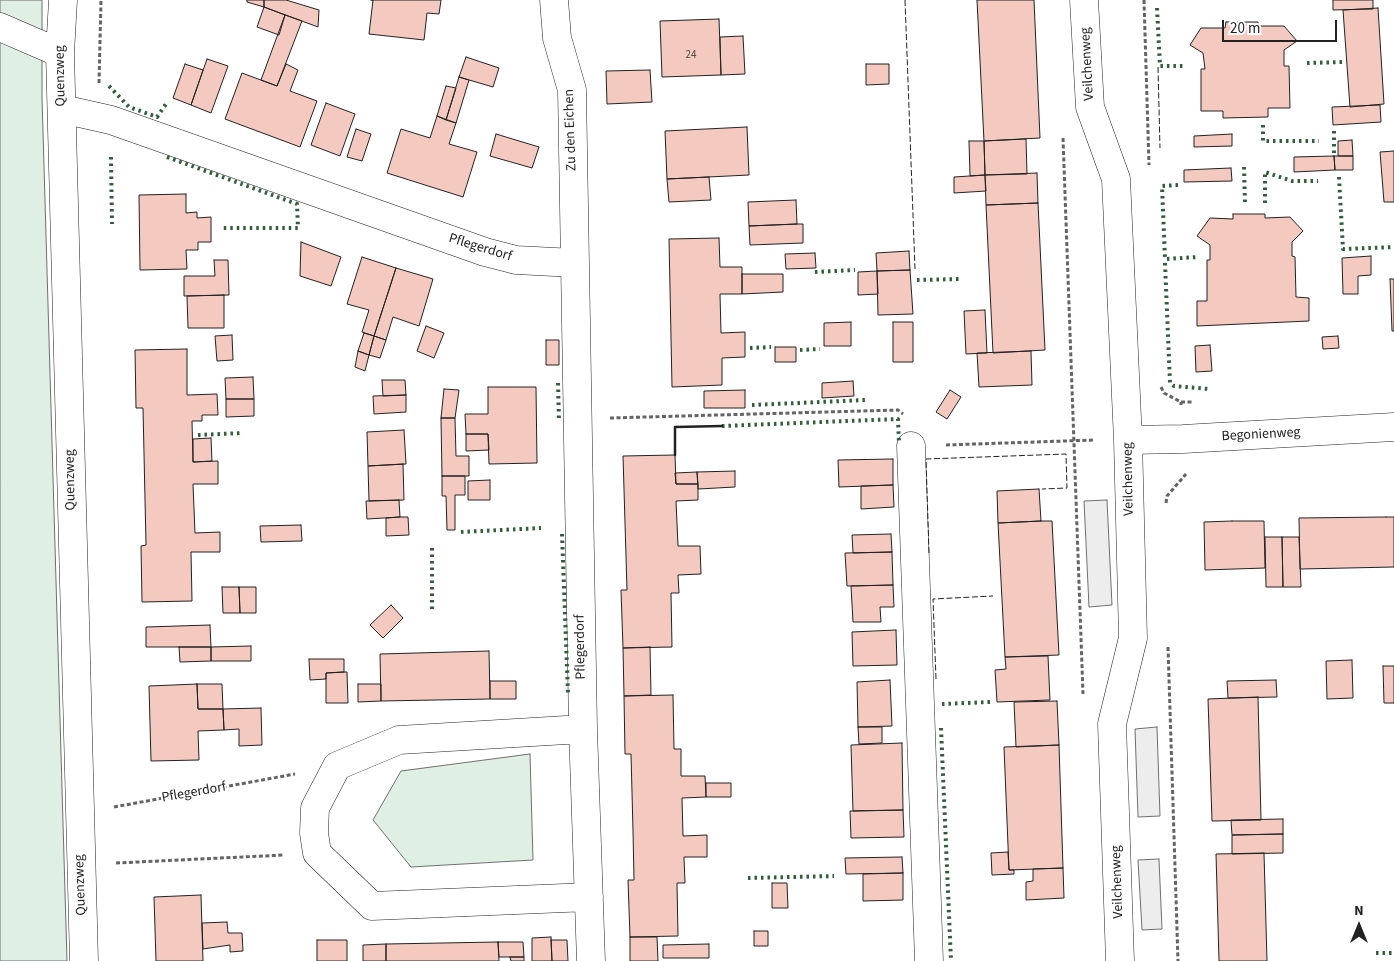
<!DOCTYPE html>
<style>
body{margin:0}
#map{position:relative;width:1394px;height:961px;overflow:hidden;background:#fff;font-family:"Source Sans 3",sans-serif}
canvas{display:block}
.north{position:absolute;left:1334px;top:901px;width:50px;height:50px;-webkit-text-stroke:4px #fff;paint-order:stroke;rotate:0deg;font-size:14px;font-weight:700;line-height:20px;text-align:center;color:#222}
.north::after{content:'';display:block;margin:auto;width:18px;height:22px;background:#222;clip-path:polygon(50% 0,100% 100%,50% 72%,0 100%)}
.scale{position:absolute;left:1222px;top:20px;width:115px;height:22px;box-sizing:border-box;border:2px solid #222;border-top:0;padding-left:6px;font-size:15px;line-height:18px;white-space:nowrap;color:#222;-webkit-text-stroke:4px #fff;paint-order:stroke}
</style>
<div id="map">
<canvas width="1394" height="961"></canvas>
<div class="north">N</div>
<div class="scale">20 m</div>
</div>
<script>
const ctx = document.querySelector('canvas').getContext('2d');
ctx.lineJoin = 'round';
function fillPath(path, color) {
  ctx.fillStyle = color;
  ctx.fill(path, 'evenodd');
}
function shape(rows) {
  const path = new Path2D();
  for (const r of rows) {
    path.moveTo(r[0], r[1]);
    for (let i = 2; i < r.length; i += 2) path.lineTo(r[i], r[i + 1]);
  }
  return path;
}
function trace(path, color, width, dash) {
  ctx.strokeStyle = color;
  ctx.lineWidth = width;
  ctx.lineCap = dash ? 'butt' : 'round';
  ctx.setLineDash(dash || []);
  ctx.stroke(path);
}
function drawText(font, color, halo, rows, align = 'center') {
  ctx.font = font + ' "Source Sans 3",sans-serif';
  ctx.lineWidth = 4;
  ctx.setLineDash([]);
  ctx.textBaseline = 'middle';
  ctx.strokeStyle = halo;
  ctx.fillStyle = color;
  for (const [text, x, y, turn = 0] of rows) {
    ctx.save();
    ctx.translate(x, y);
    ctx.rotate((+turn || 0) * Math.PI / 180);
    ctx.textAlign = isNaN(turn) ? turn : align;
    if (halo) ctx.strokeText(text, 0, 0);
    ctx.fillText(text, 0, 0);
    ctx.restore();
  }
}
const green = shape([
 [0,0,42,0,42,97,67,961,0,961,0,0],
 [530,754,533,860,411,867,373,820,401,771,530,754]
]);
fillPath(green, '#e0efe3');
trace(green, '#6f6f6f', 1);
const parking = shape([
 [1107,500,1112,605,1089,607,1084,501,1107,500],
 [1157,727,1160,816,1138,817,1135,729,1157,727],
 [1159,859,1162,929,1142,930,1138,860,1159,859]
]);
fillPath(parking, '#ededed');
trace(parking, '#6f6f6f', 1);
const building = shape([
 [247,0,264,0,264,7,247,2,247,0],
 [264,0,286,0,319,10,318,27,264,7,264,0],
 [371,0,441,0,439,14,427,13,424,40,369,34,373,0,371,0],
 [977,0,1034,0,1040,138,984,141,977,0],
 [1333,0,1373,0,1373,9,1333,10,1333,0],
 [264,7,285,15,279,35,257,27,264,7],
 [1378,8,1384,104,1350,107,1343,10,1378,8],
 [285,15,302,21,277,86,261,80,285,15],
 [719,19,721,75,662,77,660,21,719,19],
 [1226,22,1258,22,1258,26,1284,26,1297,41,1284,50,1284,66,1289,66,1290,108,1268,108,1268,117,1223,118,1223,111,1201,111,1201,69,1205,69,1203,53,1190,45,1201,28,1225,28,1226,22],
 [743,36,745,74,721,75,720,37,743,36],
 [466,57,499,68,493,87,459,77,466,57],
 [207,59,228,66,211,113,191,105,207,59],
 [185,64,203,70,191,105,173,98,185,64],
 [286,64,298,70,290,91,317,101,300,147,225,119,242,73,277,86,286,64],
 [866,64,889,64,889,84,866,85,866,64],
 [650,70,652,102,607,104,606,71,650,70],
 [459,77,469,80,456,123,446,120,459,77],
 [446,86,456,88,446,120,437,116,446,86],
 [326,103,355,114,340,156,311,145,326,103],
 [1380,105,1381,122,1333,125,1332,107,1380,105],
 [437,116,456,123,449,144,477,152,463,197,387,173,401,129,430,138,437,116],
 [747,127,749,175,667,179,665,131,747,127],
 [356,129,371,134,362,161,347,157,356,129],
 [496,134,539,147,532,168,490,156,496,134],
 [1232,134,1232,146,1194,147,1194,136,1232,134],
 [1026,139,1027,174,985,175,984,141,1026,139],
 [1352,140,1353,156,1338,156,1338,141,1352,140],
 [969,141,984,141,985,175,970,176,969,141],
 [1394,151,1394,202,1384,202,1380,152,1394,151],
 [1334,156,1353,156,1353,170,1335,170,1334,156],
 [1334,156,1335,170,1294,172,1294,157,1334,156],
 [1231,168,1232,181,1184,182,1184,170,1231,168],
 [1037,173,1038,203,986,205,985,175,1037,173],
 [985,175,986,191,954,193,954,177,985,175],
 [709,177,711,200,669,202,667,179,709,177],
 [186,194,186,213,197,212,197,218,211,217,211,242,198,242,198,250,186,250,187,269,140,270,139,195,186,194],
 [796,200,797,224,749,226,748,202,796,200],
 [1038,203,1045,350,993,353,986,205,1038,203],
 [1233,214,1265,214,1265,218,1290,217,1303,231,1292,242,1292,256,1295,257,1296,297,1309,298,1309,321,1197,326,1197,301,1207,301,1207,260,1210,260,1210,245,1197,236,1210,218,1233,219,1233,214],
 [797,224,803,224,803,243,750,245,749,226,797,224],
 [719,238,720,267,742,267,742,294,720,294,721,333,745,332,745,357,722,358,722,385,672,387,669,239,719,238],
 [301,242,341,257,331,286,300,276,301,242],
 [909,251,910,270,877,271,876,253,909,251],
 [815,253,816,268,786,269,785,254,815,253],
 [1371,256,1371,275,1358,276,1358,294,1343,294,1342,258,1371,256],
 [362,257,396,268,374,336,362,332,369,310,347,304,362,257],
 [214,260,228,260,229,295,184,296,184,276,215,276,214,260],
 [396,268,433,279,419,326,393,317,386,340,374,336,396,268],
 [910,270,913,314,878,315,877,271,910,270],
 [877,271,878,294,858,295,858,272,877,271],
 [742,274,783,274,783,292,742,294,742,274],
 [1390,279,1394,279,1394,331,1392,331,1390,279],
 [224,295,224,328,188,328,187,296,224,295],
 [985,310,987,353,966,354,964,311,985,310],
 [851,322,851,346,824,346,824,323,851,322],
 [893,322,913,322,913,362,893,362,893,322],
 [426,326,444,333,434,358,417,351,426,326],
 [364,333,374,336,369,355,358,351,364,333],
 [232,335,233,360,217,361,215,336,232,335],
 [374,336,386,340,380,358,369,355,374,336],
 [1338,336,1339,348,1323,349,1322,337,1338,336],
 [546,340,559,340,559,365,546,365,546,340],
 [1210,345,1212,371,1196,372,1195,346,1210,345],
 [775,347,796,347,796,362,775,362,775,347],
 [187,349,187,395,217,394,218,415,202,415,202,421,192,421,193,462,218,461,218,484,193,484,195,533,220,532,220,552,191,552,192,601,142,602,141,546,146,545,143,408,136,408,135,350,187,349],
 [358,351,369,355,365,371,355,367,358,351],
 [1031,351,1032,385,979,387,977,353,1031,351],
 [253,377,254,399,226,399,225,378,253,377],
 [382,380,405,380,406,395,383,396,382,380],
 [853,381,854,396,822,398,822,383,853,381],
 [488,387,536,387,537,463,489,464,488,434,466,434,465,414,488,414,488,387],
 [444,389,459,390,455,418,441,418,444,389],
 [745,390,745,408,704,408,704,391,745,390],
 [950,390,961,397,947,419,936,412,950,390],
 [406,395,406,412,374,414,373,396,406,395],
 [226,399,254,399,254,416,226,417,226,399],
 [441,418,455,418,456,456,469,456,469,476,442,476,441,418],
 [404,430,406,464,368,466,367,432,404,430],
 [466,434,488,434,489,450,466,451,466,434],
 [211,438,212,461,193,462,193,439,211,438],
 [675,455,676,484,698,484,698,500,676,501,678,546,700,546,701,574,678,575,679,593,671,593,672,647,623,648,621,590,627,590,623,456,675,455],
 [893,459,893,485,839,487,838,460,893,459],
 [403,464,404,500,369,501,368,466,403,464],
 [735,471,735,487,698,489,697,472,735,471],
 [697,472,698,484,676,484,675,473,697,472],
 [442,476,465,476,465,495,455,495,455,530,447,530,446,496,442,496,442,476],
 [490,480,490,500,468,500,468,481,490,480],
 [893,485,894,507,861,509,861,486,893,485],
 [1039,489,1041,521,998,523,997,491,1039,489],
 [399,500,400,517,367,519,366,501,399,500],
 [400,517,408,517,409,535,386,536,386,518,400,517],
 [1386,517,1394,517,1394,567,1300,569,1299,518,1386,517],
 [1041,521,1052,521,1059,655,1005,657,998,523,1041,521],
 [1232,521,1264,521,1265,568,1205,570,1204,522,1232,521],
 [301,525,302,541,261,542,260,526,301,525],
 [891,534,892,552,853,553,852,535,891,534],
 [1265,537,1282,537,1283,587,1266,587,1265,537],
 [1282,537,1299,537,1301,587,1283,587,1282,537],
 [892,552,893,585,847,586,845,553,892,552],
 [893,585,894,607,880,607,881,622,853,622,851,586,893,585],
 [222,587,239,587,240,613,223,613,222,587],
 [239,587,256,587,256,613,240,613,239,587],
 [391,605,403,618,383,638,370,625,391,605],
 [210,625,211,647,146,647,146,627,210,625],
 [896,630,897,665,853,666,852,632,896,630],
 [251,646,251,661,211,661,211,647,251,646],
 [179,647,211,647,211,661,180,662,179,647],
 [650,647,651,695,624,696,623,648,650,647],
 [489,651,490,699,381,701,380,654,489,651],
 [1048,656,1050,700,997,702,995,670,1006,669,1005,657,1048,656],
 [309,659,344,659,344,672,326,673,326,679,310,680,309,659],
 [1352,660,1353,698,1327,699,1326,661,1352,660],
 [1383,666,1394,666,1394,703,1384,703,1383,666],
 [344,672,347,672,348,703,326,703,326,673,344,672],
 [890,680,892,726,858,727,857,682,890,680],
 [1276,680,1277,697,1228,698,1227,681,1276,680],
 [490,681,516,681,516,699,490,699,490,681],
 [197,684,198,709,223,709,224,730,198,731,199,760,151,761,149,686,197,684],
 [197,684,222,684,223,709,198,709,197,684],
 [358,684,381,684,381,701,358,702,358,684],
 [673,695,674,749,681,749,681,776,705,776,706,797,682,798,683,836,707,835,707,857,684,857,685,883,677,883,678,936,630,937,628,880,634,880,633,831,631,754,625,754,624,696,673,695],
 [1258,697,1261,820,1212,821,1208,699,1258,697],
 [1057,701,1059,745,1016,747,1014,702,1057,701],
 [261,708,262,745,239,746,239,729,224,730,223,709,261,708],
 [858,727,882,727,882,743,859,744,858,727],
 [902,743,903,810,853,811,851,745,902,743],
 [1059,745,1063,868,1009,870,1004,747,1059,745],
 [706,783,731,783,731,797,706,797,706,783],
 [903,810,904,837,851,838,850,811,903,810],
 [1283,819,1283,834,1232,835,1231,820,1283,819],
 [1283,834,1283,853,1232,854,1232,835,1283,834],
 [1008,852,1009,870,1014,870,1014,874,992,875,991,853,1008,852],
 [1264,853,1267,961,1219,961,1216,854,1264,853],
 [902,857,903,873,846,874,845,858,902,857],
 [1063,868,1064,898,1026,900,1026,882,1033,881,1033,869,1063,868],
 [903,873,903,900,863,901,863,874,903,873],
 [772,883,787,883,788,908,772,908,772,883],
 [201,895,203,961,156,961,154,897,201,895],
 [227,922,228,933,242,933,243,951,230,952,230,945,203,949,202,923,227,922],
 [754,931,768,931,768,946,754,946,754,931],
 [551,937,552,961,532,961,532,938,551,937],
 [630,937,657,937,658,961,630,961,630,937],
 [317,940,347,940,347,961,317,961,317,940],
 [551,940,567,940,568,961,552,961,551,940],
 [498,942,499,961,386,961,386,944,498,942],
 [498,942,523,942,524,957,499,957,498,942],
 [386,944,386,961,363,961,363,945,386,944],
 [709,944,709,958,663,958,663,945,709,944],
 [510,957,524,957,524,961,511,961,510,957]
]);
fillPath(building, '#f3c9c0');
trace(building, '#222', 1);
const minor = shape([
 [63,0,60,53,84,961],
 [554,0,557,38,572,90,583,729,591,961],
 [1084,0,1090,107,1116,179,1128,440,1133,638,1112,724,1120,961],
 [0,27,60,53],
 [62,109,111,120,485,252,516,260,574,263],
 [1128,440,1183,439,1394,427],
 [911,446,929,961],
 [583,729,399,740,337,766,315,808,314,833,317,853,372,906,589,897]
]);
trace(minor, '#222', 29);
trace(shape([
 [1144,0,1149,165],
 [99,83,101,0],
 [1063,138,1083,694],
 [1161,387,1164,393,1181,402,1181,405],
 [1181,402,1193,402],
 [610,418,898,410,903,414],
 [946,445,1094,440],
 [1166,503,1167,496,1186,474],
 [1168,647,1178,961],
 [114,807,295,774],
 [116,863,284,855]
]), '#646464', 3, [4, 2.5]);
trace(minor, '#fff', 28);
trace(shape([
 [1157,8,1160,66,1183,66],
 [1307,63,1343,62],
 [109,86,129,107,157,117,166,104],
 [1263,125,1263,141,1319,141],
 [1334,131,1334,154],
 [111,157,112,224],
 [167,157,297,204,298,228,221,228],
 [1244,167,1245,203],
 [1339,177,1343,249,1394,247],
 [1178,185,1162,186,1165,259,1199,257],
 [1265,203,1265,172,1292,181,1318,181],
 [1165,263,1170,383,1174,386,1209,389],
 [815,272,855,270],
 [917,280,960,279],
 [750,348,771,347],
 [800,350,820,349],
 [558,383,559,421],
 [752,405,865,400],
 [722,426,898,419,899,443],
 [198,435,243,433],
 [461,532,541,528],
 [562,534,568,694],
 [432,548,432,609],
 [942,704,990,702],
 [941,728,951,961],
 [748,878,834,876],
 [1376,953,1394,953]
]), '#2f5e38', 4, [2.5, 4]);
trace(shape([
 [905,0,915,269],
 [1158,67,1160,148],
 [929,553,926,459,1066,454,1067,488,1042,489],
 [936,679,933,599,993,596]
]), '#222', 1, [6, 2.5]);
trace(shape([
 [675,455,675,427,722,426]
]), '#222', 2.5);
drawText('11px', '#564c4a', null, [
 ["24",691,56]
]);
drawText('14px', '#222', '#fff', [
 ["Veilchenweg",1088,64,-93],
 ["Quenzweg",61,76,-91],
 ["Zu den Eichen",571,130,-92],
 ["Pflegerdorf",480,248,17],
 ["Begonienweg",1261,435,-3],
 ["Veilchenweg",1129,479,-91],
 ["Quenzweg",71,480,-91],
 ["Pflegerdorf",581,647,-91],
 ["Pflegerdorf",194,793,-10],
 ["Veilchenweg",1118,882,-92],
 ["Quenzweg",81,885,-92]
]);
</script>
